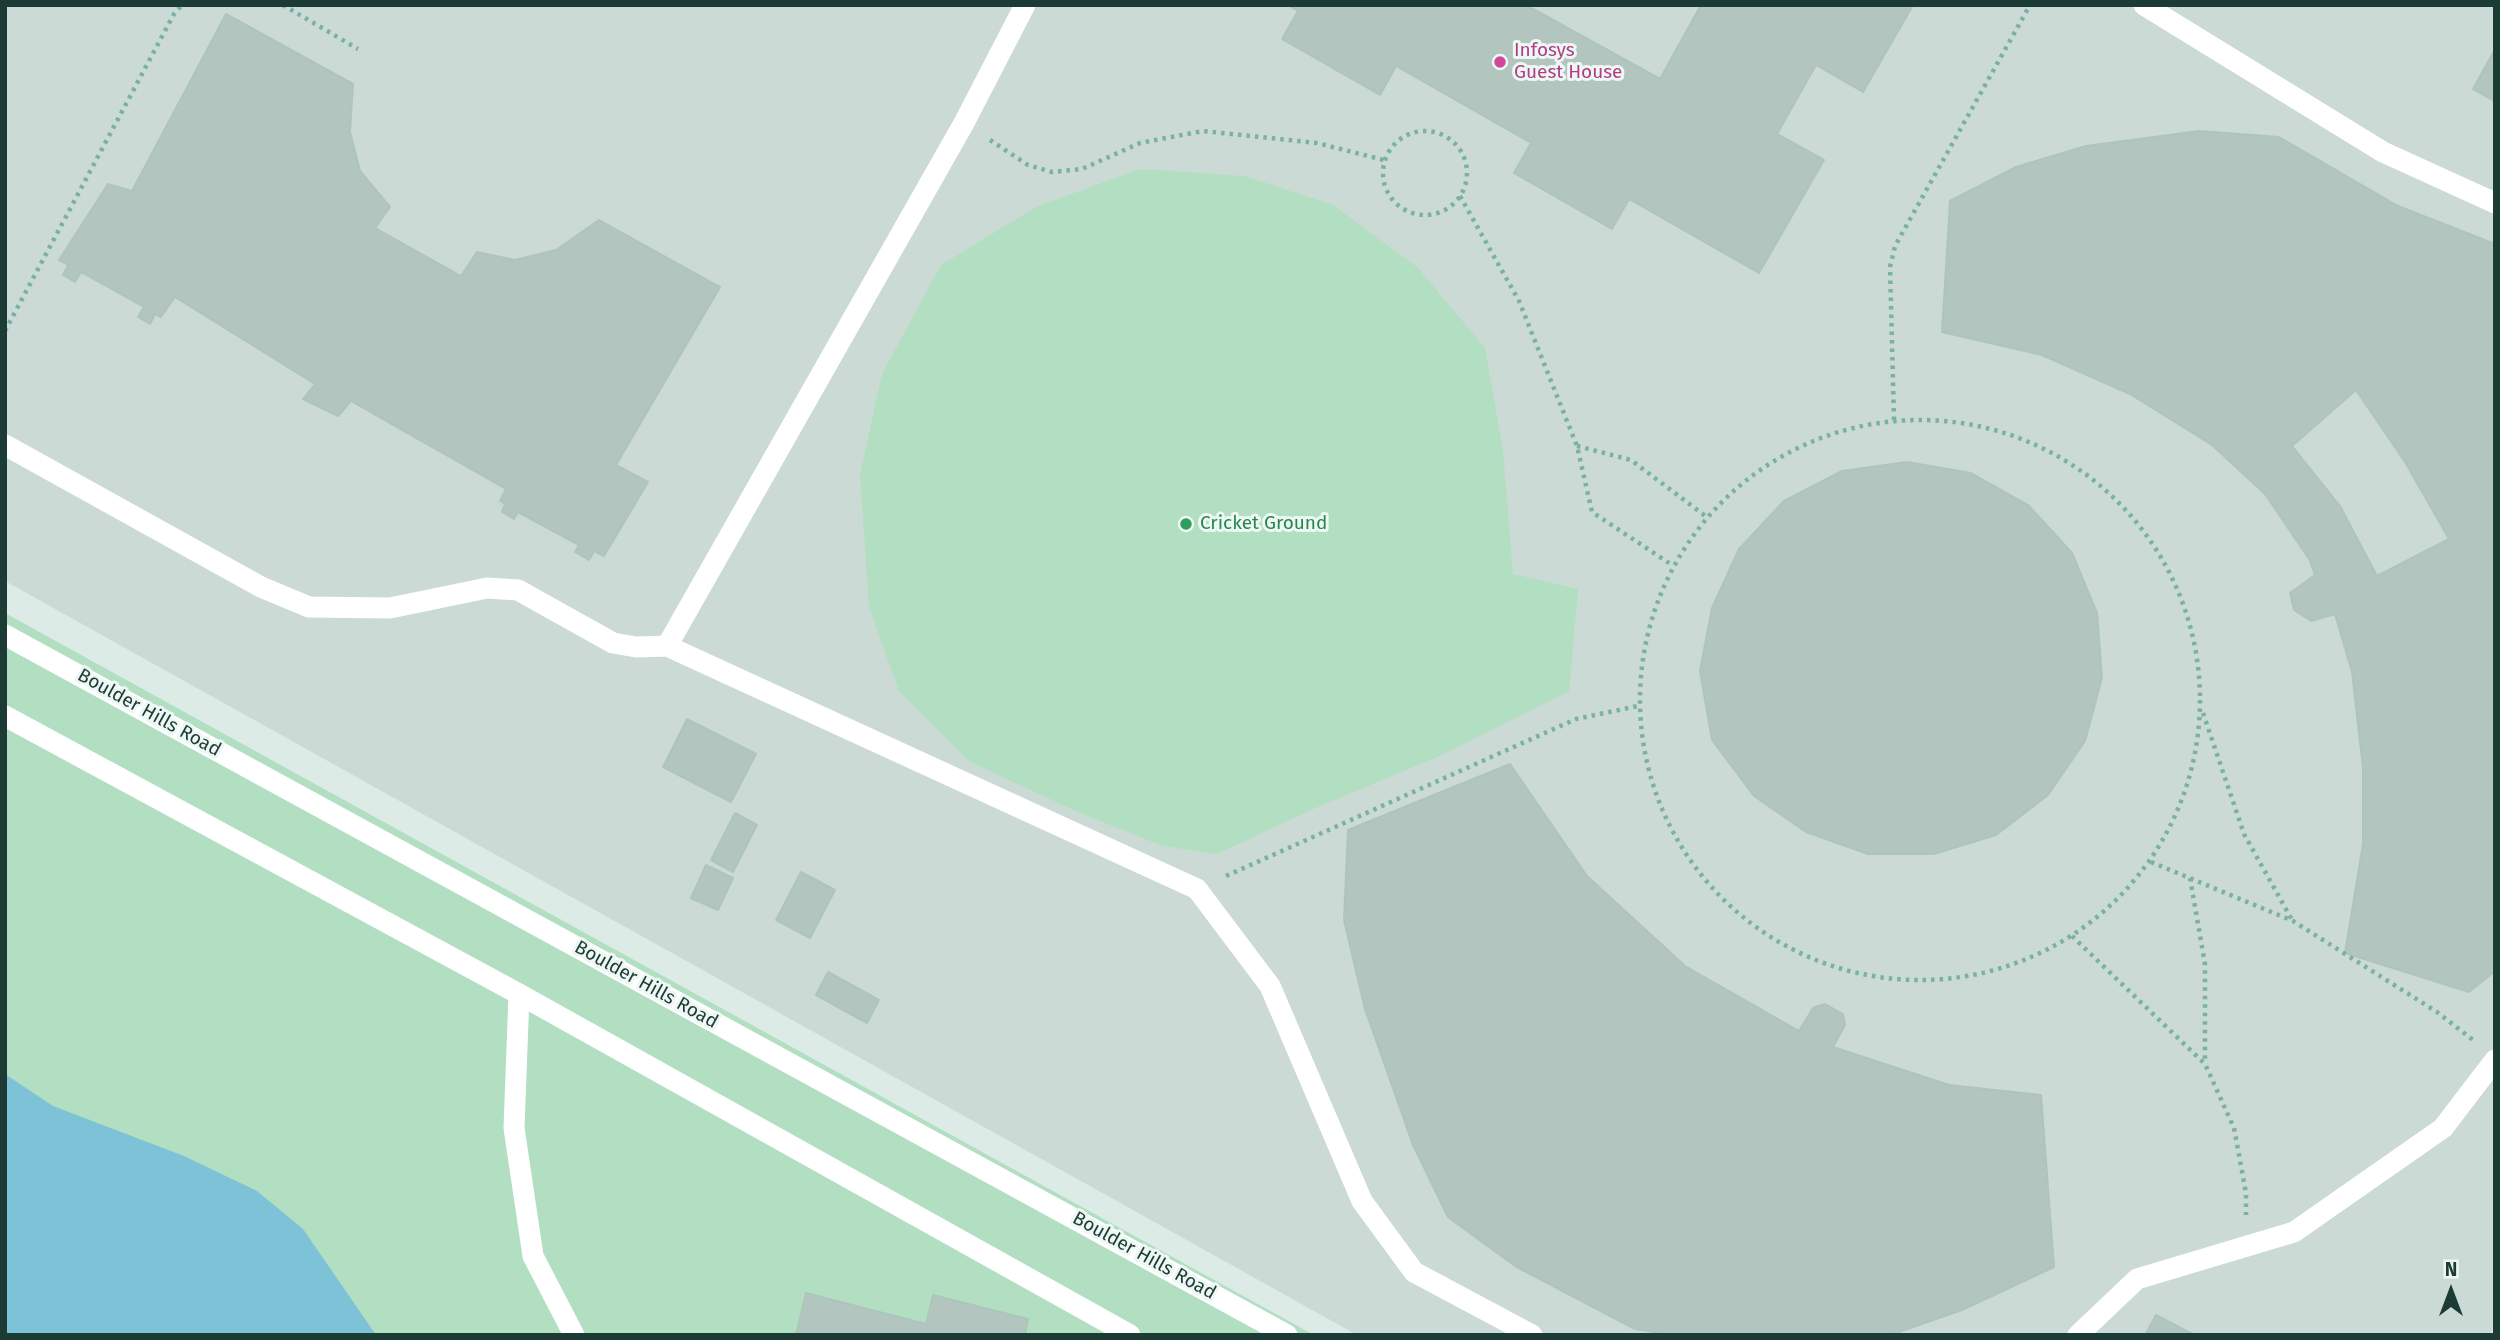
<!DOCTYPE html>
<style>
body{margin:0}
#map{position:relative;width:2500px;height:1340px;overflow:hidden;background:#dcebe5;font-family:"Fira Sans",sans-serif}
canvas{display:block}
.frame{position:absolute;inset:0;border:7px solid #1d3b35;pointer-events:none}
.north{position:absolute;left:2416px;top:1256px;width:70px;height:70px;-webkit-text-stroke:5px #edf7f3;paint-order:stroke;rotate:0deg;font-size:19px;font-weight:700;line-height:28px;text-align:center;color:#1d3b35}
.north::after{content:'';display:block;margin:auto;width:24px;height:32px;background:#1d3b35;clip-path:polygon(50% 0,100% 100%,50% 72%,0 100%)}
</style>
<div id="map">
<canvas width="2500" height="1340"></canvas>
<div class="frame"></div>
<div class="north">N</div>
</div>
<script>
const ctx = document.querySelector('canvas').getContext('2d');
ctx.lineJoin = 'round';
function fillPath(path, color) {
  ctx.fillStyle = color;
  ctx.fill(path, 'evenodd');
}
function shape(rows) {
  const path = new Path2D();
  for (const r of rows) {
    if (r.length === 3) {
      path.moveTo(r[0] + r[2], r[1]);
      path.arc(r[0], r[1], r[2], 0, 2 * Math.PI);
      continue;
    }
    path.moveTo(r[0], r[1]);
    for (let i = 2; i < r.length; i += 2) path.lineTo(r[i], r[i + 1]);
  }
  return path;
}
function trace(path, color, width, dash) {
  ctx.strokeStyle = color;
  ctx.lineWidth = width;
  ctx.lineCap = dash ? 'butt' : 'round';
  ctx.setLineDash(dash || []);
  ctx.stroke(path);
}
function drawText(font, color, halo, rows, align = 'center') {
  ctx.font = font + ' "Fira Sans",sans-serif';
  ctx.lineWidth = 6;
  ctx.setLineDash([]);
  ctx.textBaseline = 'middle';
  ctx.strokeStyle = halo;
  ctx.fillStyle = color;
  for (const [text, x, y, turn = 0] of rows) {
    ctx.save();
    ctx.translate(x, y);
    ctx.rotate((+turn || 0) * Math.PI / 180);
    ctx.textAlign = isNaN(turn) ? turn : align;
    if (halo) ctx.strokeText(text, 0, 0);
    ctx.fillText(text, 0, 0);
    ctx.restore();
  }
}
fillPath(shape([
 [5,5,2495,5,2495,1325,2490,1335,1357,1335,5,581]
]), '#cbdad4');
fillPath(shape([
 [1140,169,1244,176,1333,205,1417,267,1485,348,1503,451,1513,574,1578,589,1569,691,1437,757,1311,810,1217,854,1163,846,1080,813,970,762,899,691,869,607,860,475,882,374,941,265,1036,207],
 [5,613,1314,1335,5,1335]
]), '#b2dfc2');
fillPath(shape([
 [5,1074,53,1106,184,1156,257,1191,303,1229,376,1335,5,1335]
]), '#7dc2d7');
const building = shape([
 [1288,5,1526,5,1660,79,1701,5,1913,5,1863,92,1816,65,1777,134,1824,160,1759,273,1629,199,1612,229,1514,173,1531,143,1396,66,1380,95,1282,39,1298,11,1288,5],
 [226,14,353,84,350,132,360,171,390,207,375,228,461,276,477,252,515,260,556,250,599,220,720,287,616,465,648,482,604,556,594,551,589,560,575,552,579,545,518,512,514,519,502,512,505,504,500,501,506,489,351,401,338,416,303,399,315,384,175,297,161,317,155,314,150,324,138,317,144,307,81,272,75,282,63,275,68,265,59,260,108,184,132,191,226,14],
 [2494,51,2495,51,2495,101,2473,89,2494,51],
 [2199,131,2279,137,2398,206,2495,244,2495,971,2469,992,2345,953,2363,844,2363,768,2352,672,2335,614,2311,621,2294,610,2290,593,2315,575,2309,559,2265,494,2212,445,2130,394,2042,355,1942,332,1950,201,2016,167,2086,146,2199,131],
 [2356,390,2405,462,2449,539,2377,576,2340,506,2292,446,2356,390],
 [1907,462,1971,473,2028,505,2072,553,2097,613,2102,678,2085,741,2048,795,1996,835,1934,854,1868,854,1806,832,1754,796,1712,740,1700,671,1712,608,1739,549,1784,501,1842,471,1907,462],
 [687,719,756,754,731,802,663,767,687,719],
 [1510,764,1587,876,1685,966,1799,1031,1813,1008,1825,1004,1843,1014,1845,1025,1833,1047,1949,1085,2041,1095,2054,1267,1962,1310,1890,1335,1673,1335,1635,1329,1515,1266,1448,1217,1413,1145,1365,1009,1344,920,1348,830,1510,764],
 [735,813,757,825,733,872,711,860,735,813],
 [706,865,733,878,718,910,691,898,706,865],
 [801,872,835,890,810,938,776,920,801,872],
 [828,972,879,1000,867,1023,816,995,828,972],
 [806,1293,926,1324,933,1295,1028,1319,1025,1335,796,1335,806,1293],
 [2156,1315,2194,1335,2145,1335,2156,1315]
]);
fillPath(building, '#b2c5bf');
trace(building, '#aec5bd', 2);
trace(shape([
 [283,5,358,49],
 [1425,173,42],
 [990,140,1028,165,1052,172,1082,169,1140,143,1203,131,1317,143,1384,160],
 [1460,196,1519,301,1577,446,1592,512,1672,565],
 [5,331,174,14,182,5],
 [1920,700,280],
 [1894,420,1890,267,1895,246,2030,5],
 [1577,446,1631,460,1708,518],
 [2203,713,2244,834,2292,920],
 [2151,862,2293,921,2437,1012,2473,1040],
 [1226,876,1576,719,1638,706],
 [2190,878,2205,964,2205,1063],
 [2072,936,2205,1064,2234,1128,2246,1193,2246,1215]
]), '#79b2a4', 4.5, [3.5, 5]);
trace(shape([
 [2144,5,2383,152,2495,203],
 [5,445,261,587,309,607,390,608,487,588,518,590,613,643,636,647,667,646,1197,889,1270,986,1362,1201,1414,1272,1532,1335],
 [5,635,1287,1335],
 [667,646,964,123,1025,5],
 [5,716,519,994,1130,1335],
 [519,994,514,1128,533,1256,574,1335],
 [2078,1335,2137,1279,2294,1232,2443,1128,2495,1060]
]), '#fff', 21);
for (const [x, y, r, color] of [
 [1500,62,7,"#d1479c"],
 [1186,524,7,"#2e9e5b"]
]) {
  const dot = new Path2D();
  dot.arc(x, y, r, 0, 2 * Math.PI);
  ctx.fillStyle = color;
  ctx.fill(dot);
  trace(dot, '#edf7f3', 2.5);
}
drawText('19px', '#b23c85', '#edf7f3', [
 ["Infosys",1514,51],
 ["Guest House",1514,73]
], 'left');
drawText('19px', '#27864d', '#edf7f3', [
 ["Cricket Ground",1200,524]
], 'left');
drawText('19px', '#1d3b35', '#edf7f3', [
 ["Boulder Hills Road",149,713,29],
 ["Boulder Hills Road",646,985,29],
 ["Boulder Hills Road",1144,1256,29]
]);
</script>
